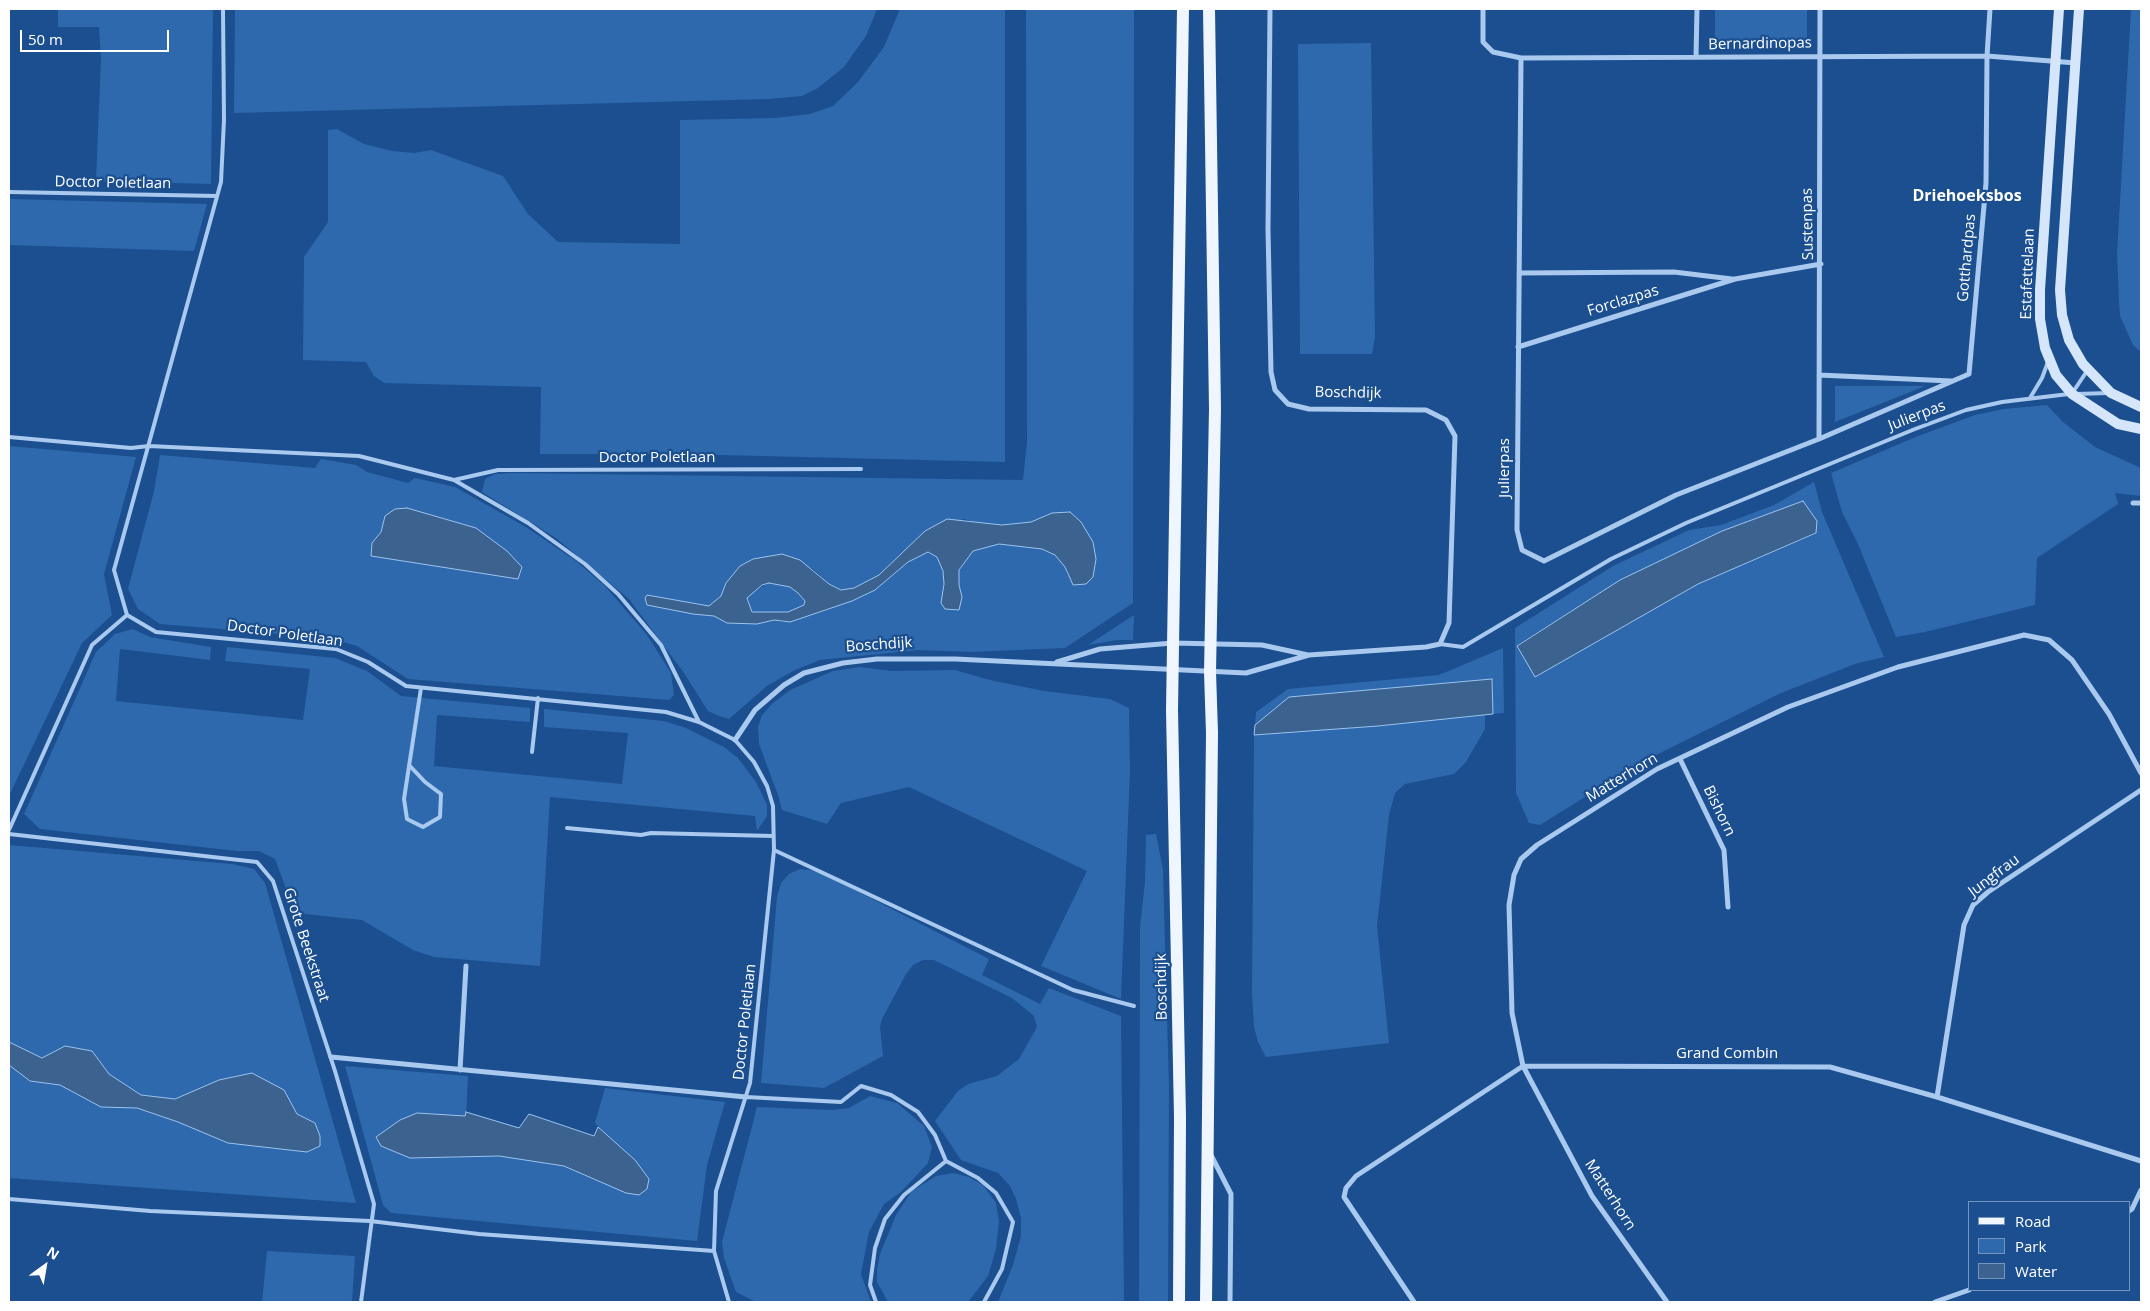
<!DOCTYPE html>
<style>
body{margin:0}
#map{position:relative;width:2150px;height:1311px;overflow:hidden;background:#1b4f8f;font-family:"Open Sans",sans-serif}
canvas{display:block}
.frame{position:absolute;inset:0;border:10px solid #fff;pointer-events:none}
.legend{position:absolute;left:1968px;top:1201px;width:162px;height:90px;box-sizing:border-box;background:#1b4f8f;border:1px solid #7695bc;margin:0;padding:6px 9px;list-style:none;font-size:15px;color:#fff}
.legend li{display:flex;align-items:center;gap:10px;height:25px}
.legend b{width:25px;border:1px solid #7695bc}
.north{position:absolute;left:20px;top:1241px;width:50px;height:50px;-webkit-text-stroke:4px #1b4f8f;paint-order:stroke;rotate:32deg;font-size:14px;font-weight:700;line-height:20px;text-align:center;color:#fff}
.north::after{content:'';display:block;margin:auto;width:18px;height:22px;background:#fff;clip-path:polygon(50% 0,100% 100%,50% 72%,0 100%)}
.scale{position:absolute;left:20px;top:30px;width:149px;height:22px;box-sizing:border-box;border:2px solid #fff;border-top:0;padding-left:6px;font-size:15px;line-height:18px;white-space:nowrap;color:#fff;-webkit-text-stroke:4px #1b4f8f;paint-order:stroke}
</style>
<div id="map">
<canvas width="2150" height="1311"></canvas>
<div class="frame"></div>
<ul class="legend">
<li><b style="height:6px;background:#f0f6ff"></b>Road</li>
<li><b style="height:14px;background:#2e69ad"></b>Park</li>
<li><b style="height:14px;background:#3c6290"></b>Water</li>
</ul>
<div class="north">N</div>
<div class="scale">50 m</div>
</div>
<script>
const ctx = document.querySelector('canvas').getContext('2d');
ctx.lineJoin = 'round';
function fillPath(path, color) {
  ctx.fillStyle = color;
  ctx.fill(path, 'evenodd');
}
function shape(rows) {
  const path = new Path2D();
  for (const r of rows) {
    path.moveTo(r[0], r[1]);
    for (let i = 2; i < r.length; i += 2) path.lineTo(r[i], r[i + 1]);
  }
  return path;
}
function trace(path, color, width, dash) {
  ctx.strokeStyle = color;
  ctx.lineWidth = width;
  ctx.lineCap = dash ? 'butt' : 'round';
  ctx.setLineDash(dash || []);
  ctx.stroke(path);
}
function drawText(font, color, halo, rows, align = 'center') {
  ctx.font = font + ' "Open Sans",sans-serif';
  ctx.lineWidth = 4.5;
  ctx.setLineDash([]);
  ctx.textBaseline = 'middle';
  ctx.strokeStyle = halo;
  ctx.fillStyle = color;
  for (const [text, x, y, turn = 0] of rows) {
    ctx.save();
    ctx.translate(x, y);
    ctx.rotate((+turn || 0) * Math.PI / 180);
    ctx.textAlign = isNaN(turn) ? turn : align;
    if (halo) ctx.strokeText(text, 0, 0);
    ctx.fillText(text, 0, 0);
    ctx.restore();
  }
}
fillPath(shape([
 [58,9,213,9,211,184,96,181,101,59,99,27,58,27],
 [235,9,877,9,866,36,844,67,818,88,802,96,769,99,234,113],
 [900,9,1005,9,1005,462,680,454,540,454,541,387,384,383,374,376,366,362,303,360,304,257,328,222,328,130,337,129,364,144,392,151,414,153,431,150,503,176,528,214,558,242,680,244,680,120,775,118,810,114,833,106,858,82,884,47],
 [1026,9,1134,9,1133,603,1065,648,970,652,918,650,820,660,795,670,767,686,729,719,719,716,708,711,684,673,629,599,556,538,482,492,485,479,495,474,515,473,1023,480,1027,442],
 [1070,512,1081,522,1068,576,1065,567,1055,555,1042,549,999,544,973,551,959,571,959,585,962,597,942,603,944,584,943,571,937,557,928,552,908,562,875,590,825,611,782,622,774,620,757,624,727,623,714,616,645,598,647,595,709,606,721,596,726,583,740,566,753,559,782,554,813,569,829,584,841,590,854,588,879,575,925,531,964,519,981,524,1002,525,1031,522,1052,513],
 [1715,9,1807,9,1807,42,1715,43],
 [2131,9,2141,9,2141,352,2133,345,2120,316,2119,302,2117,254],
 [1371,43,1375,337,1372,354,1300,354,1298,44],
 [9,199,207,204,194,251,9,245],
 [1835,386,1925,386,1835,422],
 [2047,405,2063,422,2095,447,2141,468,2141,496,2115,493,2118,504,2037,558,2035,605,1925,632,1896,637,1857,542,1842,512,1831,473,1918,436,1975,415,2004,409],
 [9,446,136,457,104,574,112,615,82,643,9,796],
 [160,455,315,468,321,459,356,465,367,472,408,483,415,478,455,487,526,527,576,561,605,586,647,635,671,673,674,695,669,700,408,679,357,646,328,638,160,624,138,609,128,589,154,491],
 [407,508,476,528,507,551,372,556,372,543,381,532,385,516,395,509],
 [1814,482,1822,512,1884,657,1855,664,1781,693,1638,764,1540,825,1529,823,1516,793,1515,628,1613,566,1689,530,1721,525,1774,505],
 [1722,531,1816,534,1698,584,1535,677,1517,645,1620,580],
 [769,583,790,587,798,592,805,601,804,605,788,612,752,612,747,598,750,593],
 [1134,615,1133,640,1117,640,1088,645],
 [133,629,150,637,211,647,210,660,120,649,116,701,303,720,310,669,225,661,227,647,335,658,367,671,401,696,530,708,530,722,437,715,434,766,622,784,628,733,544,727,544,709,664,721,686,728,724,747,738,758,756,782,767,805,767,816,757,831,755,816,550,797,540,966,434,957,413,950,362,920,295,913,275,859,259,851,237,851,40,829,24,814,96,652,115,634],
 [1503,648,1504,713,1493,714,1492,679,1289,697,1255,725,1256,712,1288,689,1439,675],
 [860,667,891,671,955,670,990,680,1044,691,1110,699,1129,708,1130,770,1121,999,1041,966,1087,871,909,787,841,803,827,824,782,810,778,795,759,744,758,727,762,715,773,703,790,690,833,671],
 [1485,715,1485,729,1466,762,1454,774,1405,784,1395,793,1389,815,1377,926,1389,1043,1266,1057,1258,1042,1254,1027,1252,993,1254,735,1378,726],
 [1156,834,1163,870,1169,1088,1168,1302,1139,1302,1140,927,1145,882,1146,835],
 [9,845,232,864,254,869,265,883,356,1203,9,1178,9,1065,30,1081,60,1085,101,1107,137,1108,178,1122,315,1123,297,1114,284,1090,219,1080,175,1099,141,1095,109,1074,92,1051,65,1046,42,1058,9,1042],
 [800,869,818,871,989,959,982,975,1040,1004,1049,988,1121,1016,1124,1302,998,1302,1013,1265,1021,1236,1021,1218,1016,1199,1010,1186,998,1173,961,1160,935,1121,958,1091,968,1084,997,1076,1019,1059,1037,1027,1034,1016,1012,998,934,960,923,960,913,965,906,974,882,1019,880,1027,883,1056,824,1088,761,1083,777,897,781,883,789,874],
 [345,1066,468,1076,466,1116,417,1113,376,1137,381,1146,410,1158,499,1156,564,1166,626,1193,639,1195,610,1140,595,1123,605,1088,725,1102,707,1165,697,1241,391,1213,383,1205],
 [870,1096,897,1103,924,1126,932,1147,928,1163,901,1192,884,1204,869,1232,861,1274,871,1302,756,1302,736,1292,724,1258,722,1242,757,1107,832,1110,849,1108],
 [953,1173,969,1177,983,1185,996,1203,999,1221,996,1249,988,1276,968,1302,888,1302,877,1282,877,1269,880,1254,896,1215,912,1191,936,1176],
 [267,1251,355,1256,352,1302,262,1302]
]), '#2e69ad');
const water = shape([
 [1803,501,1817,521,1816,533,1698,584,1535,677,1517,646,1620,580,1722,531,1803,501],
 [407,508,476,528,507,551,522,567,518,579,371,556,372,543,381,532,385,516,395,509,407,508],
 [1070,512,1081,522,1093,542,1096,559,1093,577,1086,584,1073,585,1065,567,1055,555,1042,549,999,544,973,551,959,570,959,585,962,597,959,610,945,609,941,603,944,584,943,571,937,557,928,552,908,562,875,590,852,601,790,622,774,620,757,624,727,623,714,616,693,614,647,605,645,598,647,595,709,606,721,596,726,583,740,566,753,559,782,554,800,560,829,584,841,590,854,588,879,575,925,531,947,519,1002,525,1031,522,1052,513,1070,512],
 [769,583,790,587,798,593,805,601,804,605,788,612,752,612,747,598,762,585,769,583],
 [1492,679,1493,714,1378,726,1254,735,1255,725,1289,697,1492,679],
 [9,1042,42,1058,65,1046,92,1051,109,1074,141,1095,175,1099,219,1080,252,1073,284,1090,297,1114,315,1123,320,1136,320,1146,307,1152,228,1143,178,1122,137,1108,101,1107,60,1085,30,1081,9,1065,9,1042],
 [466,1112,519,1128,529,1114,594,1136,598,1127,635,1160,649,1179,647,1189,639,1195,626,1193,564,1166,499,1156,410,1158,381,1146,376,1137,400,1120,417,1113,465,1116,466,1112]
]);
fillPath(water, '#3c6290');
trace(water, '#9cc4f0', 1);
trace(shape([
 [223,9,224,120,221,182,114,570,127,615,156,632,336,649,368,662,406,686,666,712,699,722,735,740,754,762,767,786,773,806,774,850,750,1083,716,1191,714,1251,729,1302],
 [9,192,217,196],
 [2073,392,2087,371],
 [2076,394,2109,393],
 [2030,398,2042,378,2048,362],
 [9,437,131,448,149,446,359,456,454,480,528,523,585,564,618,594,661,645,699,722],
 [454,480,498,470,861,469],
 [1440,644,1463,647,1611,559,1686,523,1915,429,1966,410,2002,402,2069,394],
 [532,752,538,698],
 [409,765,425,782,441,794,440,817,423,827,407,819,404,799,421,688],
 [567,828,641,835,651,833,773,836],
 [9,830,92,645,127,615],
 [9,834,257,862,273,881,335,1071,374,1204,361,1302],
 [774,850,1073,990,1134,1006],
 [746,1097,841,1102,861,1086,891,1095,918,1112,935,1135,946,1161,978,1178,996,1193,1013,1222,1002,1269,984,1302],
 [9,1199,150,1211,370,1221,479,1234,714,1251],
 [876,1302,870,1285,875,1248,885,1219,904,1195,946,1161]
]), '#a9c9ee', 4);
trace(shape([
 [1483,9,1483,42,1493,52,1521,58,1987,56,2076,63],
 [1696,57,1697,9],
 [1521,58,1517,530,1522,550,1544,561,1676,495,1819,439,1969,374,1986,183,1987,56,1990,9],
 [1519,273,1674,272,1732,279],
 [1518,347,1735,279,1821,264],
 [1819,375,1951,381],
 [1819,439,1820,9],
 [2133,503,2141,503],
 [1057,662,1100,649,1173,643,1262,645,1308,655],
 [735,740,755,710,784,685,804,673,843,663,877,659,955,659,1246,673,1309,655,1426,647,1440,644,1449,623,1455,436,1446,420,1426,410,1309,409,1288,404,1275,390,1271,372,1268,229,1270,9],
 [1680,759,1724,850,1728,907],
 [331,1057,746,1097],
 [460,1070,466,966],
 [1937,1097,1964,925,1973,905,1988,892,2141,790],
 [1211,1155,1231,1194,1230,1302],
 [2129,1211,2132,1209,2141,1190],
 [1414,1302,1344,1197,1346,1188,1356,1176,1523,1066,1830,1067,1937,1097,2141,1161],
 [1667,1302,1592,1196,1523,1066,1512,1013,1509,905,1514,875,1521,859,1537,845,1657,769,1788,707,1898,667,2024,635,2049,640,2072,660,2109,714,2141,773],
 [1935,1302,1969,1290]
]), '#a9c9ee', 5);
trace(shape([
 [2059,9,2040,290,2040,319,2045,348,2056,375,2072,394,2118,424,2141,429],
 [2079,9,2060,290,2062,315,2069,340,2083,364,2111,393,2141,407]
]), '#d6e6fa', 10);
trace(shape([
 [1179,1302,1180,1118,1172,710,1183,9],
 [1206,1302,1212,733,1210,672,1215,409,1209,9]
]), '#f0f6ff', 12);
drawText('15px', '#fff', '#1b4f8f', [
 ["Bernardinopas",1760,44,-1],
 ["Doctor Poletlaan",113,183,1],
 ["Sustenpas",1808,224,-91],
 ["Gotthardpas",1967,258,-85],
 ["Estafettelaan",2028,274,-88],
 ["Forclazpas",1623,301,-17],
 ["Boschdijk",1348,393,1],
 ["Julierpas",1917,416,-21],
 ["Doctor Poletlaan",657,458],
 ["Julierpas",1505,468,-90],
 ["Doctor Poletlaan",285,634,8],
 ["Boschdijk",879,645,-4],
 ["Matterhorn",1622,778,-31],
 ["Bishorn",1719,811,64],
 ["Jungfrau",1994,876,-37],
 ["Grote Beekstraat",306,945,72],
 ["Boschdijk",1162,987,-91],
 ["Doctor Poletlaan",745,1022,-84],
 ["Grand Combin",1727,1054],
 ["Matterhorn",1610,1195,57]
]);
drawText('bold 16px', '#fff', '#1b4f8f', [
 ["Driehoeksbos",1967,196]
]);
</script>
